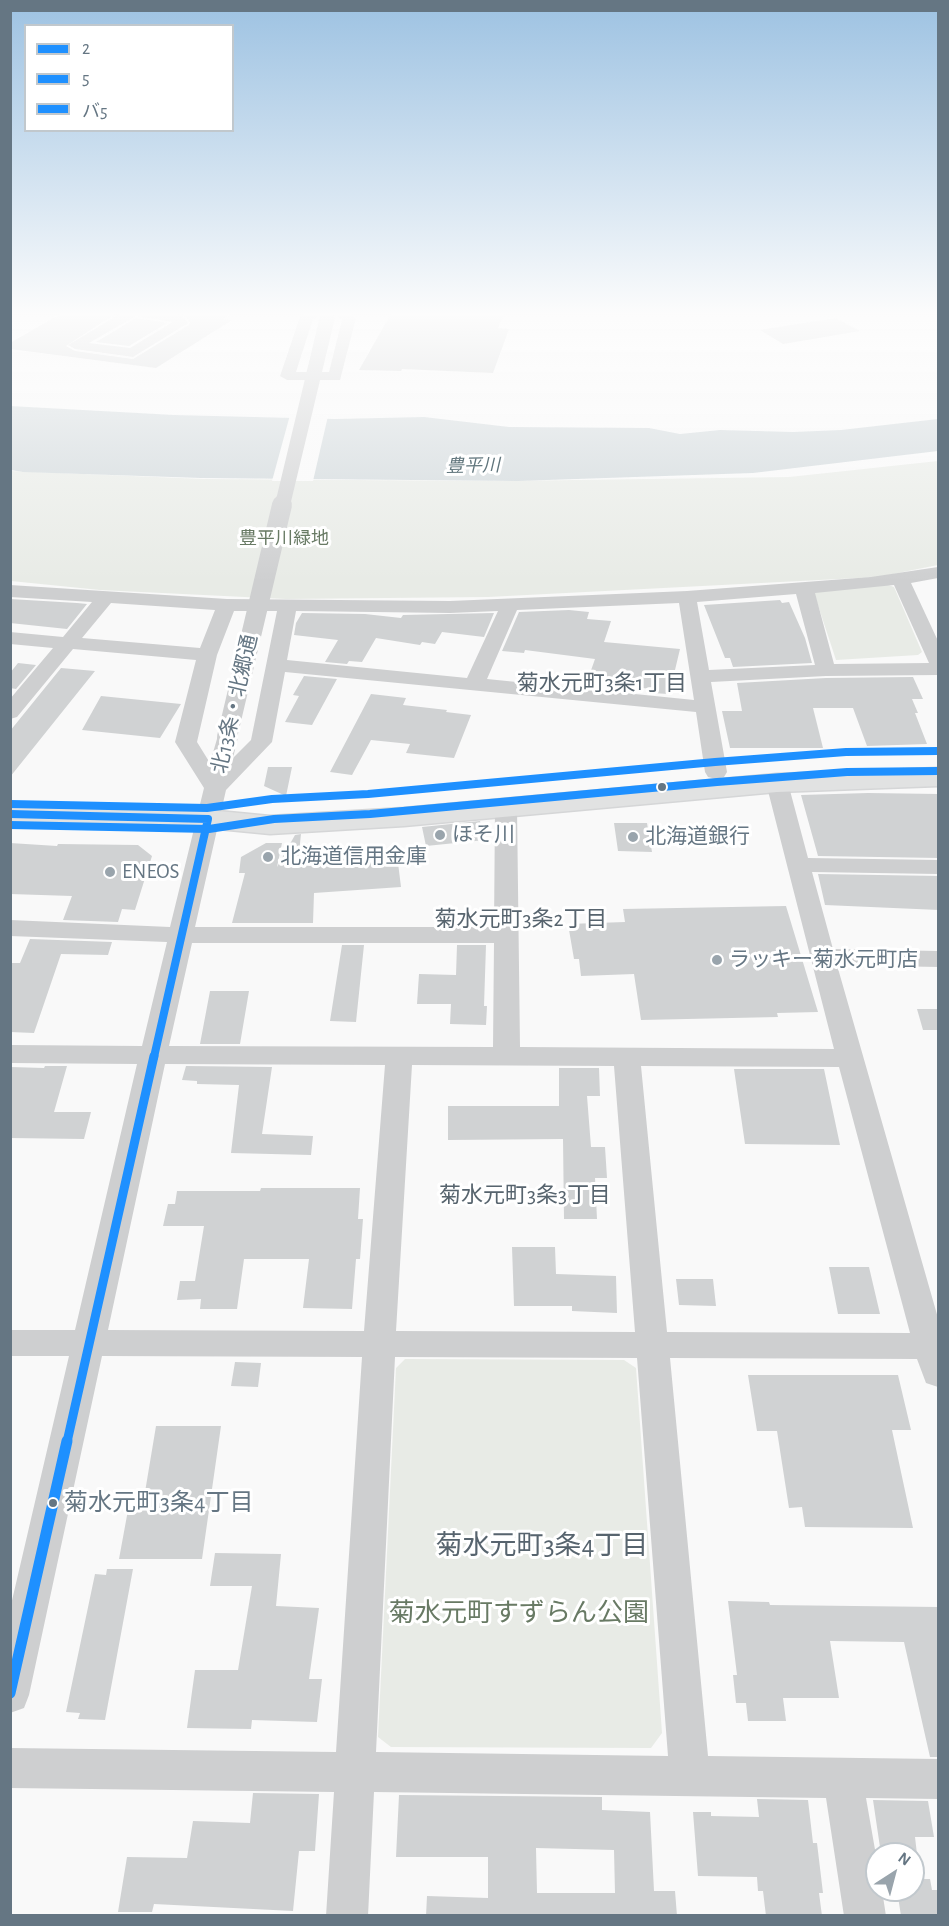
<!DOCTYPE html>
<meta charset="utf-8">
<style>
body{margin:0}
#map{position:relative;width:949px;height:1926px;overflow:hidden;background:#f9f9f9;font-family:"Alegreya Sans","Noto Sans JP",sans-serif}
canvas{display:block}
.frame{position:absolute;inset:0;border:12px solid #657683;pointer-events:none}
.legend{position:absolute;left:24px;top:24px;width:210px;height:108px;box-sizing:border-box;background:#fff;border:2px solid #c1c8cd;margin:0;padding:8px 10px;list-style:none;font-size:18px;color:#657683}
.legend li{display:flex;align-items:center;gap:12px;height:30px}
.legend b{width:30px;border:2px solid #c1c8cd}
.north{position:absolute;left:865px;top:1842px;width:60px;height:60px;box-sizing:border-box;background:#fff;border:2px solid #c1c8cd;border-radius:50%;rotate:36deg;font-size:16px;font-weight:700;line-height:24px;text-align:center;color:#657683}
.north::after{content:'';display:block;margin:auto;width:21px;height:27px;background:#99a4ac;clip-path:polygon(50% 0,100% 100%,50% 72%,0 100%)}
</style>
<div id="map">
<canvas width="949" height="1926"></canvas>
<div class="frame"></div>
<ul class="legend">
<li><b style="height:8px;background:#1e90ff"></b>2</li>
<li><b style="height:8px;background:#1e90ff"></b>5</li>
<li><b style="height:8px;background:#1e90ff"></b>バ5</li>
</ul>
<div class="north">N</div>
</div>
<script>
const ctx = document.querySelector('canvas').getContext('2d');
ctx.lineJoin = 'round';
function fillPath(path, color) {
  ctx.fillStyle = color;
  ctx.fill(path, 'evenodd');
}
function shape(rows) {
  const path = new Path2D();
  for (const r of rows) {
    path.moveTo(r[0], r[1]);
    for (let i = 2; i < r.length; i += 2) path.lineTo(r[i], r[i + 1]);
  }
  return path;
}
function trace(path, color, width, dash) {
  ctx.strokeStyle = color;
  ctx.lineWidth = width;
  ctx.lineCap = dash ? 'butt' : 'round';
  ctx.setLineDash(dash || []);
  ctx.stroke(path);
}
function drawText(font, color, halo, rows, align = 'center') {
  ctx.font = font + ' "Alegreya Sans","Noto Sans JP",sans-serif';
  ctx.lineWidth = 6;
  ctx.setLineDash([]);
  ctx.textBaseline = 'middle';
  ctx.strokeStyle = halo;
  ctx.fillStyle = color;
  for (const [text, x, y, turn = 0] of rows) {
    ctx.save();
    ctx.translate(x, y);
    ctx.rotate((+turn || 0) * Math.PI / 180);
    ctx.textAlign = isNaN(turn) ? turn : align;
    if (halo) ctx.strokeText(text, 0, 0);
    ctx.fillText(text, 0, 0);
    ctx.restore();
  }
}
fillPath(shape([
 [938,461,938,565,878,577,488,597,286,599,100,590,11,581,10,471,205,479,502,481,789,477],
 [888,585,894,587,922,652,918,655,836,660,813,590],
 [405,1359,624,1360,636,1368,662,1733,651,1748,391,1747,378,1737,396,1368]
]), '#e8ebe6');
fillPath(shape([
 [10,406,174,415,335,419,424,417,509,427,649,428,680,434,720,430,793,432,841,430,938,419,938,451,753,473,518,481,201,478,23,472,11,470]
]), '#ced6d9');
fillPath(shape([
 [290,415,328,416,313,481,272,481]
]), '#f9f9f9');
fillPath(shape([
 [64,312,118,312,66,346,75,351,133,359,189,325,190,322,184,314,179,312,234,312,223,319,232,320,156,368,10,349,10,343],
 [392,312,505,312,498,328,509,329,493,373,402,369,401,371,359,370],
 [136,318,167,323,129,346,96,342],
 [835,318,860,331,783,344,760,330],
 [10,599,77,603,87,604,67,629,10,623],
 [780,600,782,603,789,602,805,638,812,663,733,667,730,658,725,658,704,605],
 [569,610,589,612,587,619,611,621,604,642,680,649,675,670,681,670,678,689,668,694,653,693,653,689,620,686,622,680,589,676,595,659,525,650,524,653,502,651,519,612],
 [302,613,365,614,401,618,403,615,494,613,484,637,442,632,435,644,422,642,420,645,376,638,362,662,349,661,347,664,325,662,338,640,294,635,296,623],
 [18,663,36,665,16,689,10,688,10,673],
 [61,668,95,671,10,777,10,731],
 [304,676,337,679,312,725,285,722,299,696,293,695],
 [913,677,923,699,912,699,918,713,915,713,927,744,867,746,853,708,813,708,823,748,730,748,722,711,742,711,737,683,826,678],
 [371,694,406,698,403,705,447,710,446,712,471,715,454,758,406,753,410,744,371,740,352,775,330,772],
 [101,696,181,704,160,738,82,730],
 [268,767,292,767,286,796,264,786],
 [868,793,939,794,939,858,818,856,801,795],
 [480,821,485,840,426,846,422,827],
 [614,823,647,823,652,852,618,851],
 [301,834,298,862,397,855,401,887,314,893,313,923,232,923,245,873,239,873,241,857,266,843,282,843,277,867,295,835],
 [10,843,57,846,58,844,138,845,152,856,135,910,122,909,118,922,63,920,72,896,10,894],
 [818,874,939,876,939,910,825,905],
 [786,906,818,1012,777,1013,778,1017,641,1020,634,974,581,976,579,959,574,959,568,924,625,922,623,909],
 [30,939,112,942,108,955,61,954,34,1033,10,1032,10,963,20,963],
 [342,945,364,945,356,1022,330,1021],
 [457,945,486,945,484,1006,487,1006,486,1025,450,1024,451,1004,417,1004,419,974,456,975],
 [210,991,249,991,240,1044,200,1044],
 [917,1009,939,1009,939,1030,923,1030],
 [45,1066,67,1066,54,1112,91,1112,84,1139,10,1138,10,1067,44,1068],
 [186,1066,272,1067,262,1134,313,1136,311,1155,231,1153,239,1085,197,1084,197,1081,182,1080],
 [559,1068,599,1068,600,1096,587,1096,591,1147,605,1147,607,1178,595,1178,597,1219,564,1219,563,1139,448,1140,448,1106,559,1106],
 [734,1069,824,1069,840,1145,745,1144],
 [261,1188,360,1188,358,1219,363,1219,360,1259,356,1259,352,1309,303,1308,309,1259,244,1259,237,1309,200,1309,201,1299,177,1300,180,1281,195,1281,204,1226,163,1226,168,1204,175,1204,177,1191,260,1191],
 [512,1247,555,1247,556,1274,616,1276,617,1313,572,1311,572,1306,514,1306],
 [829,1267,869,1267,880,1314,838,1314],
 [676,1279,713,1279,716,1306,679,1305],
 [235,1362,261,1363,258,1387,231,1386],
 [748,1375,898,1375,911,1430,892,1430,913,1528,805,1527,802,1507,789,1508,777,1431,757,1431],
 [156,1426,221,1426,202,1559,119,1559,128,1510,142,1510],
 [215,1553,281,1554,276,1606,319,1608,309,1679,322,1679,317,1722,252,1720,251,1729,187,1728,195,1670,238,1670,252,1586,210,1586],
 [107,1569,133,1569,105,1720,78,1719,80,1713,66,1712,95,1574,106,1575],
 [728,1601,769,1602,770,1605,939,1607,939,1757,930,1757,904,1642,830,1641,839,1698,783,1698,786,1721,748,1721,746,1703,736,1703,733,1675,737,1675],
 [253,1793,319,1794,315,1851,299,1851,293,1911,154,1904,152,1912,118,1912,127,1857,187,1858,193,1821,250,1823],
 [399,1795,602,1797,602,1810,650,1812,654,1891,675,1891,677,1916,426,1916,427,1896,488,1898,488,1857,396,1857],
 [536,1848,614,1850,615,1893,537,1893],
 [757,1799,808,1800,813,1843,817,1843,823,1893,819,1893,822,1916,766,1916,763,1891,758,1891,757,1877,698,1876,693,1812,711,1812,711,1816,759,1817],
 [873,1800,928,1801,934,1837,915,1837,917,1854,881,1854],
 [913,1879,930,1879,932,1890,939,1890,939,1916,901,1916,897,1890,913,1890]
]), '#d0d2d3');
const major = shape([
 [938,768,938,786,777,792,404,826,270,834,208,828,10,823,10,805,208,810,270,816,404,808,777,774,938,768]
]);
trace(major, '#d5d6d7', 3);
fillPath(shape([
 [123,312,177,314,182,315,188,323,133,357,75,349,68,345,123,312],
 [136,316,173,322,130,348,89,343,136,316],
 [307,312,325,312,313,319,296,372,329,372,342,320,331,312,348,312,356,318,340,380,287,380,280,376,300,317,307,312],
 [938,567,938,578,911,583,938,641,938,675,826,676,711,682,727,772,724,777,716,779,708,777,705,772,696,712,285,672,272,742,226,790,195,927,494,927,495,808,498,803,506,801,514,803,517,808,520,1047,834,1049,766,783,769,778,777,776,785,778,788,783,808,858,938,860,938,874,812,872,833,949,938,951,938,967,837,965,938,1318,938,1387,926,1383,917,1359,670,1358,708,1756,938,1759,938,1799,866,1798,877,1861,877,1890,882,1890,886,1916,844,1916,826,1798,374,1792,368,1916,326,1916,334,1792,10,1788,10,1748,336,1752,362,1357,102,1356,29,1695,24,1708,10,1713,10,1609,69,1356,10,1356,10,1330,75,1330,137,1064,10,1063,10,1045,142,1046,167,942,10,936,10,920,170,927,204,788,175,742,196,660,73,649,17,717,10,719,10,699,53,648,10,644,10,632,63,637,92,602,10,597,10,585,227,599,450,601,687,591,871,577,938,567],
 [894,585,929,663,834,664,815,593,894,585],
 [796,594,815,665,709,670,697,602,796,594],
 [111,603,215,610,200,648,82,638,111,603],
 [679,603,694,700,487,679,517,610,679,603],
 [234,611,277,611,251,740,233,758,238,737,235,732,227,731,219,732,210,763,197,742,217,655,234,611],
 [296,611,450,613,498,611,467,678,287,660,296,611],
 [192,943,494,943,493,1047,169,1046,192,943],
 [165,1064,385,1065,364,1331,108,1330,165,1064],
 [412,1065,614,1066,635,1332,396,1331,412,1065],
 [641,1066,839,1067,910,1333,667,1332,641,1066],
 [395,1357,637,1358,668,1756,376,1752,395,1357]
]), '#cecfd0');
fillPath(major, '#e1e2e2');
trace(shape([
 [282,507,327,319]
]), '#cecfd0', 15);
trace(shape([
 [227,737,282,505]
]), '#cecfd0', 20);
trace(shape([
 [10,814,208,819],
 [154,1057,208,819]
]), '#1e90ff', 8);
trace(shape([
 [67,1442,154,1056]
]), '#1e90ff', 9);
trace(shape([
 [10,1693,67,1441]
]), '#1e90ff', 11);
trace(shape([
 [10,825,209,829,274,819,370,814,717,782,847,772,938,771]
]), '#1e90ff', 8);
trace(shape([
 [10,804,207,808,272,799,368,794,715,762,846,752,938,751]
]), '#1e90ff', 8);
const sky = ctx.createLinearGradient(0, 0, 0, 582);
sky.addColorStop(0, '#9dc2e2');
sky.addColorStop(0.54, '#fcfcfc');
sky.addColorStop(1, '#fcfcfc00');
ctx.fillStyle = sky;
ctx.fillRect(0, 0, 949, 582);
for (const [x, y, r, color] of [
 [662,787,5,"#657683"],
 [440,835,6,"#99a4ac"],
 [633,837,6,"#99a4ac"],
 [268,857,6,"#99a4ac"],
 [110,872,6,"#99a4ac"],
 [717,960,6,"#99a4ac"],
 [53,1503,5,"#657683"]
]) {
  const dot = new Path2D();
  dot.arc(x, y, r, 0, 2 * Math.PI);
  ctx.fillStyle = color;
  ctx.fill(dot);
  trace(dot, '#fff', 2);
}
drawText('italic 18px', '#60757c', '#fff', [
 ["豊平川",473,466,-1]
]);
drawText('18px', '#687a64', '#fff', [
 ["豊平川緑地",284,539]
]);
drawText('21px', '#657683', '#fff', [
 ["北13条・北郷通",235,704,-77]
]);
drawText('21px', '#657683', '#fff', [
 ["ほそ川",452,835],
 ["北海道銀行",645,837],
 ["北海道信用金庫",280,857],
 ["ENEOS",122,872],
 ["ラッキー菊水元町店",729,960]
], 'left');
drawText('22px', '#57646e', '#fff', [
 ["菊水元町3条1丁目",602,683],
 ["菊水元町3条2丁目",521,919],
 ["菊水元町3条3丁目",525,1195]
]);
drawText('24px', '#657683', '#fff', [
 ["菊水元町3条4丁目",64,1503]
], 'left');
drawText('26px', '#687a64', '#fff', [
 ["菊水元町すずらん公園",519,1613]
]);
drawText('27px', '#57646e', '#fff', [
 ["菊水元町3条4丁目",542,1546]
]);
</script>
